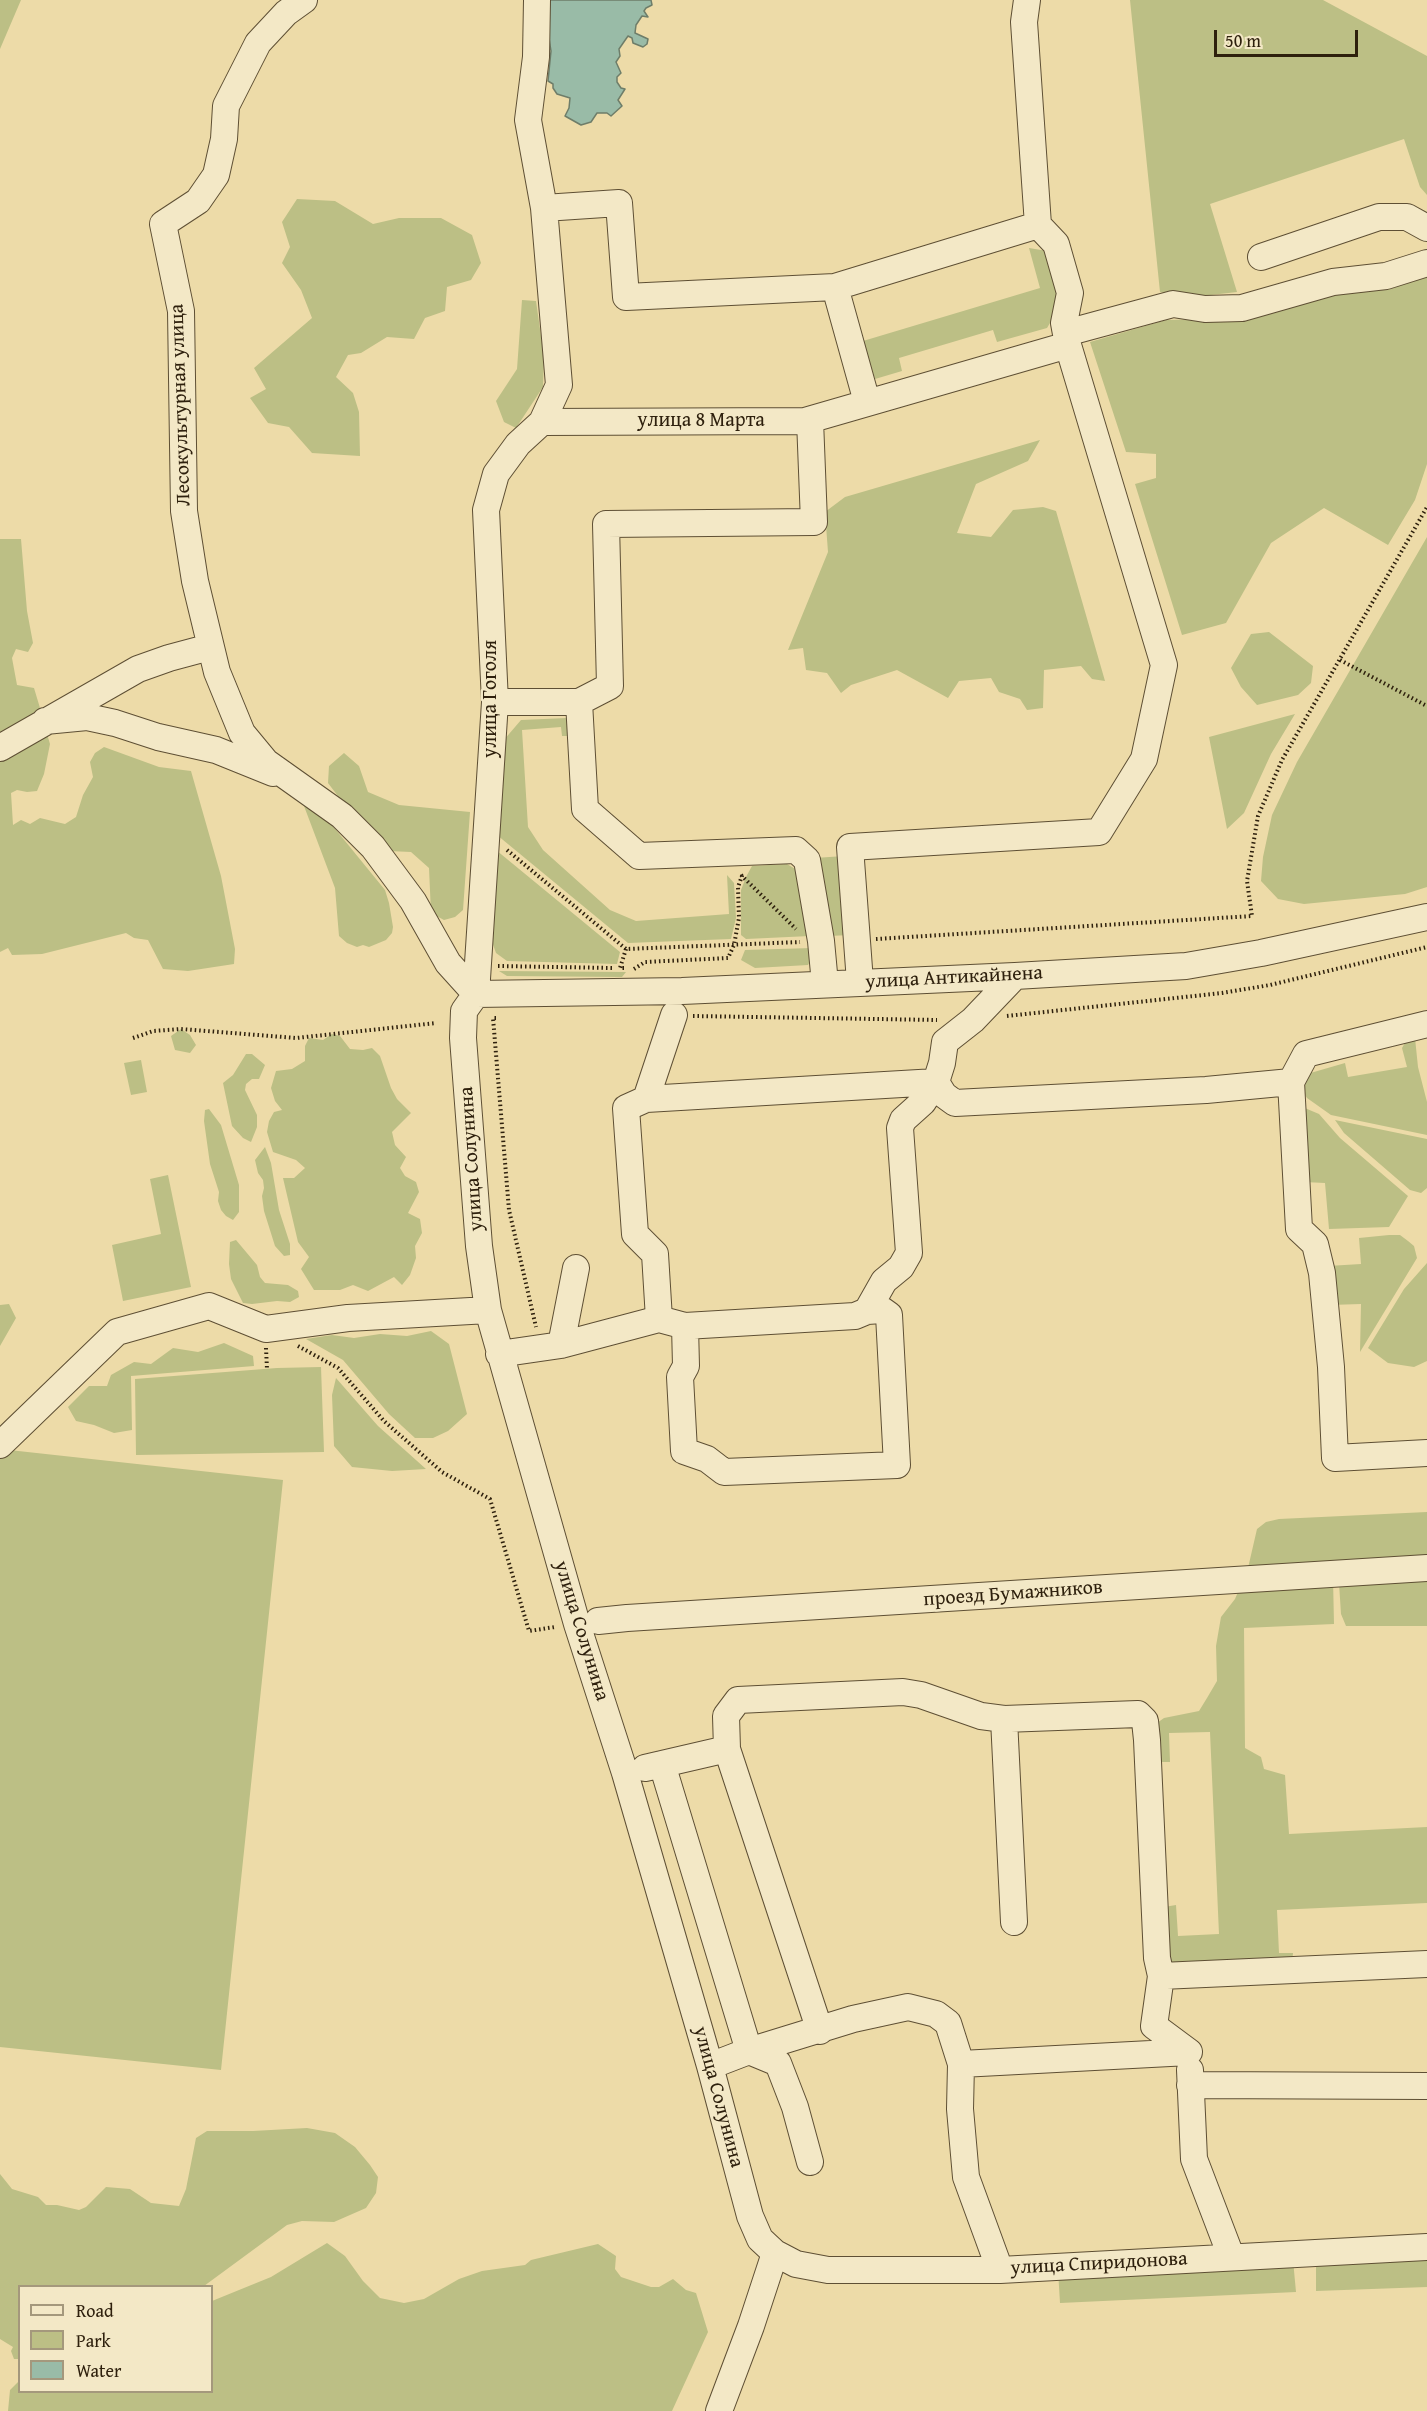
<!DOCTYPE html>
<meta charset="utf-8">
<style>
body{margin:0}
#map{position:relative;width:1427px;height:2411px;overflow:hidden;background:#eddba8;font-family:"Gentium Book Plus",serif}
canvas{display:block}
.legend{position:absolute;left:18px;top:2285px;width:195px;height:108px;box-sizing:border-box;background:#f3e8c6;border:2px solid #a4987c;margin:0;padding:8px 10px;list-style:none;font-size:18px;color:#2e200d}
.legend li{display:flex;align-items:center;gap:12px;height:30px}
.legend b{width:30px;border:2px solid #a4987c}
.scale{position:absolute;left:1214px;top:30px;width:144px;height:27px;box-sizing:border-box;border:3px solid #2e200d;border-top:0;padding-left:8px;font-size:18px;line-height:21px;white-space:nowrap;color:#2e200d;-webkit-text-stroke:4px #f3e8c6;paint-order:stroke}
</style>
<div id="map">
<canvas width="1427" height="2411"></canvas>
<ul class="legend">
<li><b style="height:8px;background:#f3e8c6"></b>Road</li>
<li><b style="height:16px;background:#bcbf85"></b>Park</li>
<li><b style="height:16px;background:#99bba7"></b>Water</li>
</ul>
<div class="scale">50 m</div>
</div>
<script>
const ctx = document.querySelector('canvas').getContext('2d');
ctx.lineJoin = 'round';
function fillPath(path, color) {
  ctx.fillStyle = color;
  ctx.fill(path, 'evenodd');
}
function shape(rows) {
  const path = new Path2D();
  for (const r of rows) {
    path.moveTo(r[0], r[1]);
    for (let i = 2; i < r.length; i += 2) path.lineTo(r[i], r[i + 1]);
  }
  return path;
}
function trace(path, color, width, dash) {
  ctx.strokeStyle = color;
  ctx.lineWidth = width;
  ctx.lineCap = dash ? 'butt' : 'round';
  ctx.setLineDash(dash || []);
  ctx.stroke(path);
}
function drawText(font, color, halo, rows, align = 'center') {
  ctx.font = font + ' "Gentium Book Plus",serif';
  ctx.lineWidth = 4.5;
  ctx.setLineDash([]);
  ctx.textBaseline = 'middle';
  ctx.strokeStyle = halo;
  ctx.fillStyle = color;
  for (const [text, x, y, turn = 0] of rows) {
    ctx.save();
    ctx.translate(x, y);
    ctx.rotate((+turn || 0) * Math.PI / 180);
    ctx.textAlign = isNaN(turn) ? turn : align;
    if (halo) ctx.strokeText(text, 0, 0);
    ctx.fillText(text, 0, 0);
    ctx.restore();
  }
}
fillPath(shape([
 [0,0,21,0,0,49],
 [1130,0,1323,0,1427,56,1427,195,1420,187,1404,139,1210,204,1237,292,1193,297,1160,292],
 [297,199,335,201,373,224,399,218,441,218,472,235,481,263,471,280,447,287,445,311,425,318,414,339,387,337,361,353,348,355,336,377,353,393,359,412,360,456,312,453,289,427,268,423,250,398,266,389,254,368,312,318,301,290,282,263,290,247,282,222],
 [1029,248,1047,251,1059,295,1056,313,1047,328,997,342,993,330,899,358,902,371,875,379,863,341,1040,288],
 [1427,272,1427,464,1415,500,1388,545,1324,508,1271,543,1226,623,1182,635,1135,484,1156,478,1156,454,1126,452,1090,342,1166,320,1243,318,1274,306],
 [522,300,536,301,544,357,543,387,516,428,504,422,496,401,517,369],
 [1040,440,1028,461,976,484,957,533,991,537,1013,510,1043,507,1056,511,1105,681,1092,679,1081,666,1044,670,1043,708,1027,710,1020,699,999,692,991,678,959,681,948,698,897,670,851,685,841,693,827,673,806,670,803,648,788,650,828,552,825,512,845,497],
 [1427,537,1427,887,1405,894,1304,904,1278,899,1261,881,1263,857,1272,815,1297,762],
 [0,539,21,539,27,611,33,643,28,652,16,649,12,658,17,685,34,688,43,718,0,743],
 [1269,632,1313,666,1311,683,1298,695,1257,705,1241,687,1231,668,1251,634],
 [1295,714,1271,754,1244,813,1227,829,1209,737],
 [567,718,569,736,562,736,561,727,522,730,528,827,543,850,610,910,636,921,729,914,727,875,734,883,736,918,731,939,628,943,497,835,503,741,521,720],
 [47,734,50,744,44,774,37,791,27,792,17,790,11,793,13,825,21,820,30,824,40,818,65,824,76,817,83,795,93,777,90,762,95,753,104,747,159,767,191,771,221,876,235,949,234,964,188,971,163,969,148,940,134,938,126,933,42,954,12,955,8,948,0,952,0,757],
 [344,753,359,766,368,792,399,805,470,812,463,910,455,917,444,920,431,913,429,868,411,852,389,851,347,808,328,783,329,766],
 [307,804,332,825,385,890,389,903,393,927,392,933,386,940,369,947,363,945,357,947,347,943,339,936,335,888,304,806],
 [496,850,620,952,617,964,507,961,496,953,490,936],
 [844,856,851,935,828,936,815,858],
 [787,864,797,870,810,936,746,939,741,935,741,890,746,877,752,866],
 [812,948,814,954,808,965,755,968,741,960,745,950],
 [499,971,626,972,622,977,507,976],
 [181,1029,190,1035,196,1045,190,1053,175,1050,171,1036],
 [332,1034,340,1036,350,1049,363,1050,372,1048,380,1056,391,1088,397,1099,411,1113,392,1132,395,1145,406,1157,400,1168,405,1176,416,1182,419,1192,408,1213,420,1219,422,1233,415,1246,416,1258,410,1275,402,1285,394,1277,368,1291,353,1285,340,1290,314,1290,301,1269,309,1257,298,1242,283,1178,294,1178,305,1168,296,1160,273,1152,267,1132,269,1121,274,1112,282,1110,275,1101,271,1088,276,1071,292,1069,305,1061,305,1046,309,1038,323,1040],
 [1415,1038,1418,1067,1427,1102,1427,1135,1331,1115,1307,1098,1301,1089,1307,1074,1345,1063,1348,1077,1407,1067,1402,1048,1406,1041],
 [246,1054,252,1054,265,1065,259,1079,252,1079,246,1084,245,1090,257,1115,257,1127,251,1142,243,1138,232,1126,223,1083,233,1075],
 [141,1060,147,1092,131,1095,124,1063],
 [1300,1106,1319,1114,1340,1138,1408,1196,1389,1227,1329,1229,1325,1183,1304,1182],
 [209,1109,221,1125,239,1185,239,1212,233,1220,226,1216,221,1210,218,1201,219,1192,210,1164,204,1121,205,1110],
 [1335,1120,1427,1139,1427,1188,1421,1193,1410,1190,1344,1133],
 [265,1147,271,1163,279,1210,290,1244,290,1255,284,1256,275,1246,264,1211,262,1196,264,1188,263,1180,258,1173,255,1160],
 [168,1175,191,1287,123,1301,112,1245,161,1234,150,1179],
 [1389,1235,1400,1235,1408,1241,1414,1246,1417,1258,1360,1352,1361,1304,1330,1305,1328,1266,1361,1264,1359,1238],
 [236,1240,257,1265,260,1277,265,1283,288,1285,298,1291,299,1297,290,1302,277,1301,252,1304,243,1303,231,1279,229,1264,230,1242],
 [1427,1263,1427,1361,1414,1367,1388,1363,1368,1348,1404,1289],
 [9,1304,16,1318,0,1346,0,1305],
 [431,1331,449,1344,467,1414,448,1431,433,1438,415,1438,389,1414,343,1360,306,1339,332,1335,354,1338,380,1334,407,1336],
 [224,1343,253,1356,254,1366,131,1376,132,1430,114,1433,94,1425,76,1421,68,1407,89,1386,107,1386,111,1375,134,1362,151,1364,173,1348,198,1352],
 [321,1367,324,1452,136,1455,135,1379,277,1368],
 [336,1378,378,1426,426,1469,392,1471,352,1467,334,1446,332,1395],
 [0,1449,283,1480,221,2070,0,2047],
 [1427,1512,1427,1557,1248,1568,1257,1529,1266,1522,1279,1519],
 [1427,1570,1427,1626,1346,1626,1341,1614,1339,1583],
 [1333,1578,1334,1624,1244,1628,1245,1748,1261,1757,1264,1769,1285,1775,1289,1834,1427,1827,1427,1903,1277,1910,1279,1953,1293,1953,1292,1964,1167,1963,1164,1907,1176,1905,1178,1936,1219,1934,1210,1732,1169,1733,1170,1762,1158,1762,1157,1723,1164,1718,1199,1711,1207,1698,1217,1681,1216,1646,1221,1617,1235,1599,1241,1585],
 [307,2128,335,2133,355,2147,370,2165,378,2177,376,2193,366,2208,334,2222,302,2221,287,2225,204,2286,20,2286,19,2359,14,2359,11,2351,13,2347,0,2339,0,2174,12,2189,38,2197,46,2205,57,2205,79,2210,86,2207,106,2187,130,2189,151,2203,179,2206,186,2189,196,2138,207,2131,253,2131],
 [327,2243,345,2256,363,2281,380,2298,404,2303,424,2299,459,2279,482,2271,525,2265,531,2260,598,2244,616,2256,615,2269,621,2277,651,2287,659,2287,673,2279,686,2290,696,2293,708,2332,672,2411,8,2411,10,2390,19,2381,20,2392,212,2392,212,2301,271,2277],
 [1427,2256,1427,2287,1316,2291,1316,2263],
 [1293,2260,1296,2292,1060,2303,1058,2270]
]), '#bcbf85');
const water = shape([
 [543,0,651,0,652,5,646,8,644,11,648,17,642,16,636,25,635,33,648,39,647,44,643,47,633,43,632,38,628,36,619,49,620,56,616,62,621,73,617,77,617,82,621,88,625,89,618,100,622,106,611,116,607,113,597,113,591,122,581,125,565,116,569,108,570,98,557,94,553,88,553,84,548,81,551,51,543,0]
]);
fillPath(water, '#99bba7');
trace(water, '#6e7d69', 1.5);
const minor = shape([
 [304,0,286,13,258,43,226,106,224,139,216,175,198,201,163,224,181,311,184,511,195,581,217,672,242,733,266,762,342,816,373,847,413,901,448,963,476,994],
 [544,208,619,203,626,297,835,287],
 [1261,257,1379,217,1407,217,1427,228],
 [1066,333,1173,304,1205,309,1242,308,1333,282,1386,276,1427,263],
 [867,402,835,287,1038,225],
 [542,422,805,421,1068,345],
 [495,702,579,702,585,809,639,856,796,850,807,860,821,941,825,984],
 [579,702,610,686,606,524,814,522,810,420],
 [45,721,87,717,115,723,158,737,216,750,273,773],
 [0,748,138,669,169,658,210,647],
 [860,982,850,847,1099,832,1144,759,1164,665,1068,345,1064,323,1070,293,1056,244,1038,225,1024,22,1027,0],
 [476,994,464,1011,463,1038,479,1246,488,1310,577,1624,625,1773,710,2066,750,2216,760,2239,775,2253,796,2264,828,2270,1000,2270,1427,2247],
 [476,994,495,702,486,510,496,474,518,444,542,422,559,385,544,208,528,120,536,57,537,0],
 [476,994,682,991,1015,976,1186,966,1261,953,1427,917],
 [1291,1082,1306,1054,1427,1024],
 [646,1099,936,1082,944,1095,955,1103,1206,1090,1291,1082,1299,1229,1315,1244,1322,1273,1331,1367,1335,1458,1427,1453],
 [659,1319,655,1254,635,1234,626,1108,646,1099,674,1015],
 [685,1326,686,1366,680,1377,684,1451,707,1459,724,1472,897,1465,889,1315,882,1310,867,1311,884,1281,901,1267,909,1253,900,1128,903,1120,923,1102,936,1082,942,1063,945,1042,973,1020,1015,976],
 [561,1345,576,1268],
 [499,1354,561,1345,659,1319,685,1326,855,1316,867,1311],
 [0,1445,117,1332,209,1306,266,1329,348,1318,488,1310],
 [598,1621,627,1618,1427,1568],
 [662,1764,749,2051,778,2063,795,2107,810,2162],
 [645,1768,727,1749],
 [1014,1922,1004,1719,1138,1714,1145,1721,1147,1740,1157,1958,1161,1976,1427,1964],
 [1161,1976,1154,2026,1189,2052],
 [820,2031,727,1749,726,1716,738,1700,903,1692,921,1695,981,1716,1004,1719],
 [961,2064,1189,2052],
 [710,2066,749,2051,853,2019,908,2007,936,2014,948,2023,961,2064,960,2109,966,2177,1000,2270],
 [1190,2070,1194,2159,1231,2256],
 [1190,2085,1427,2086],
 [719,2411,751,2326,775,2253]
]);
trace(minor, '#5e4f34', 28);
trace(shape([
 [1340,660,1427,706],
 [507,850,626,949,800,942],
 [741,875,796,929],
 [876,939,1252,916,1247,881,1258,816,1282,760,1427,507],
 [498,966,613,968],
 [624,968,620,968,626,949],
 [634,969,645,962,728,958,734,945,739,918,738,887,743,873],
 [693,1016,937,1020],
 [1007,1016,1222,993,1270,985,1427,947],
 [496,1018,493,1018,509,1210,536,1327],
 [133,1038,153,1031,181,1029,296,1038,436,1023],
 [298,1346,338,1368,384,1421,442,1472,490,1499,529,1631,555,1627],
 [266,1348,267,1369]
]), '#2e200d', 4, [1.5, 3]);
trace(minor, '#f3e8c6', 26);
drawText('20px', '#2e200d', '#f3e8c6', [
 ["Лесокультурная улица",181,405,-92],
 ["улица 8 Марта",701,421],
 ["улица Гоголя",491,699,-90],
 ["улица Антикайнена",954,978,-3],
 ["улица Солунина",472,1159,-94],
 ["проезд Бумажников",1013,1594,-4],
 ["улица Солунина",581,1631,73],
 ["улица Солунина",718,2097,75],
 ["улица Спиридонова",1099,2264,-3]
]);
</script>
